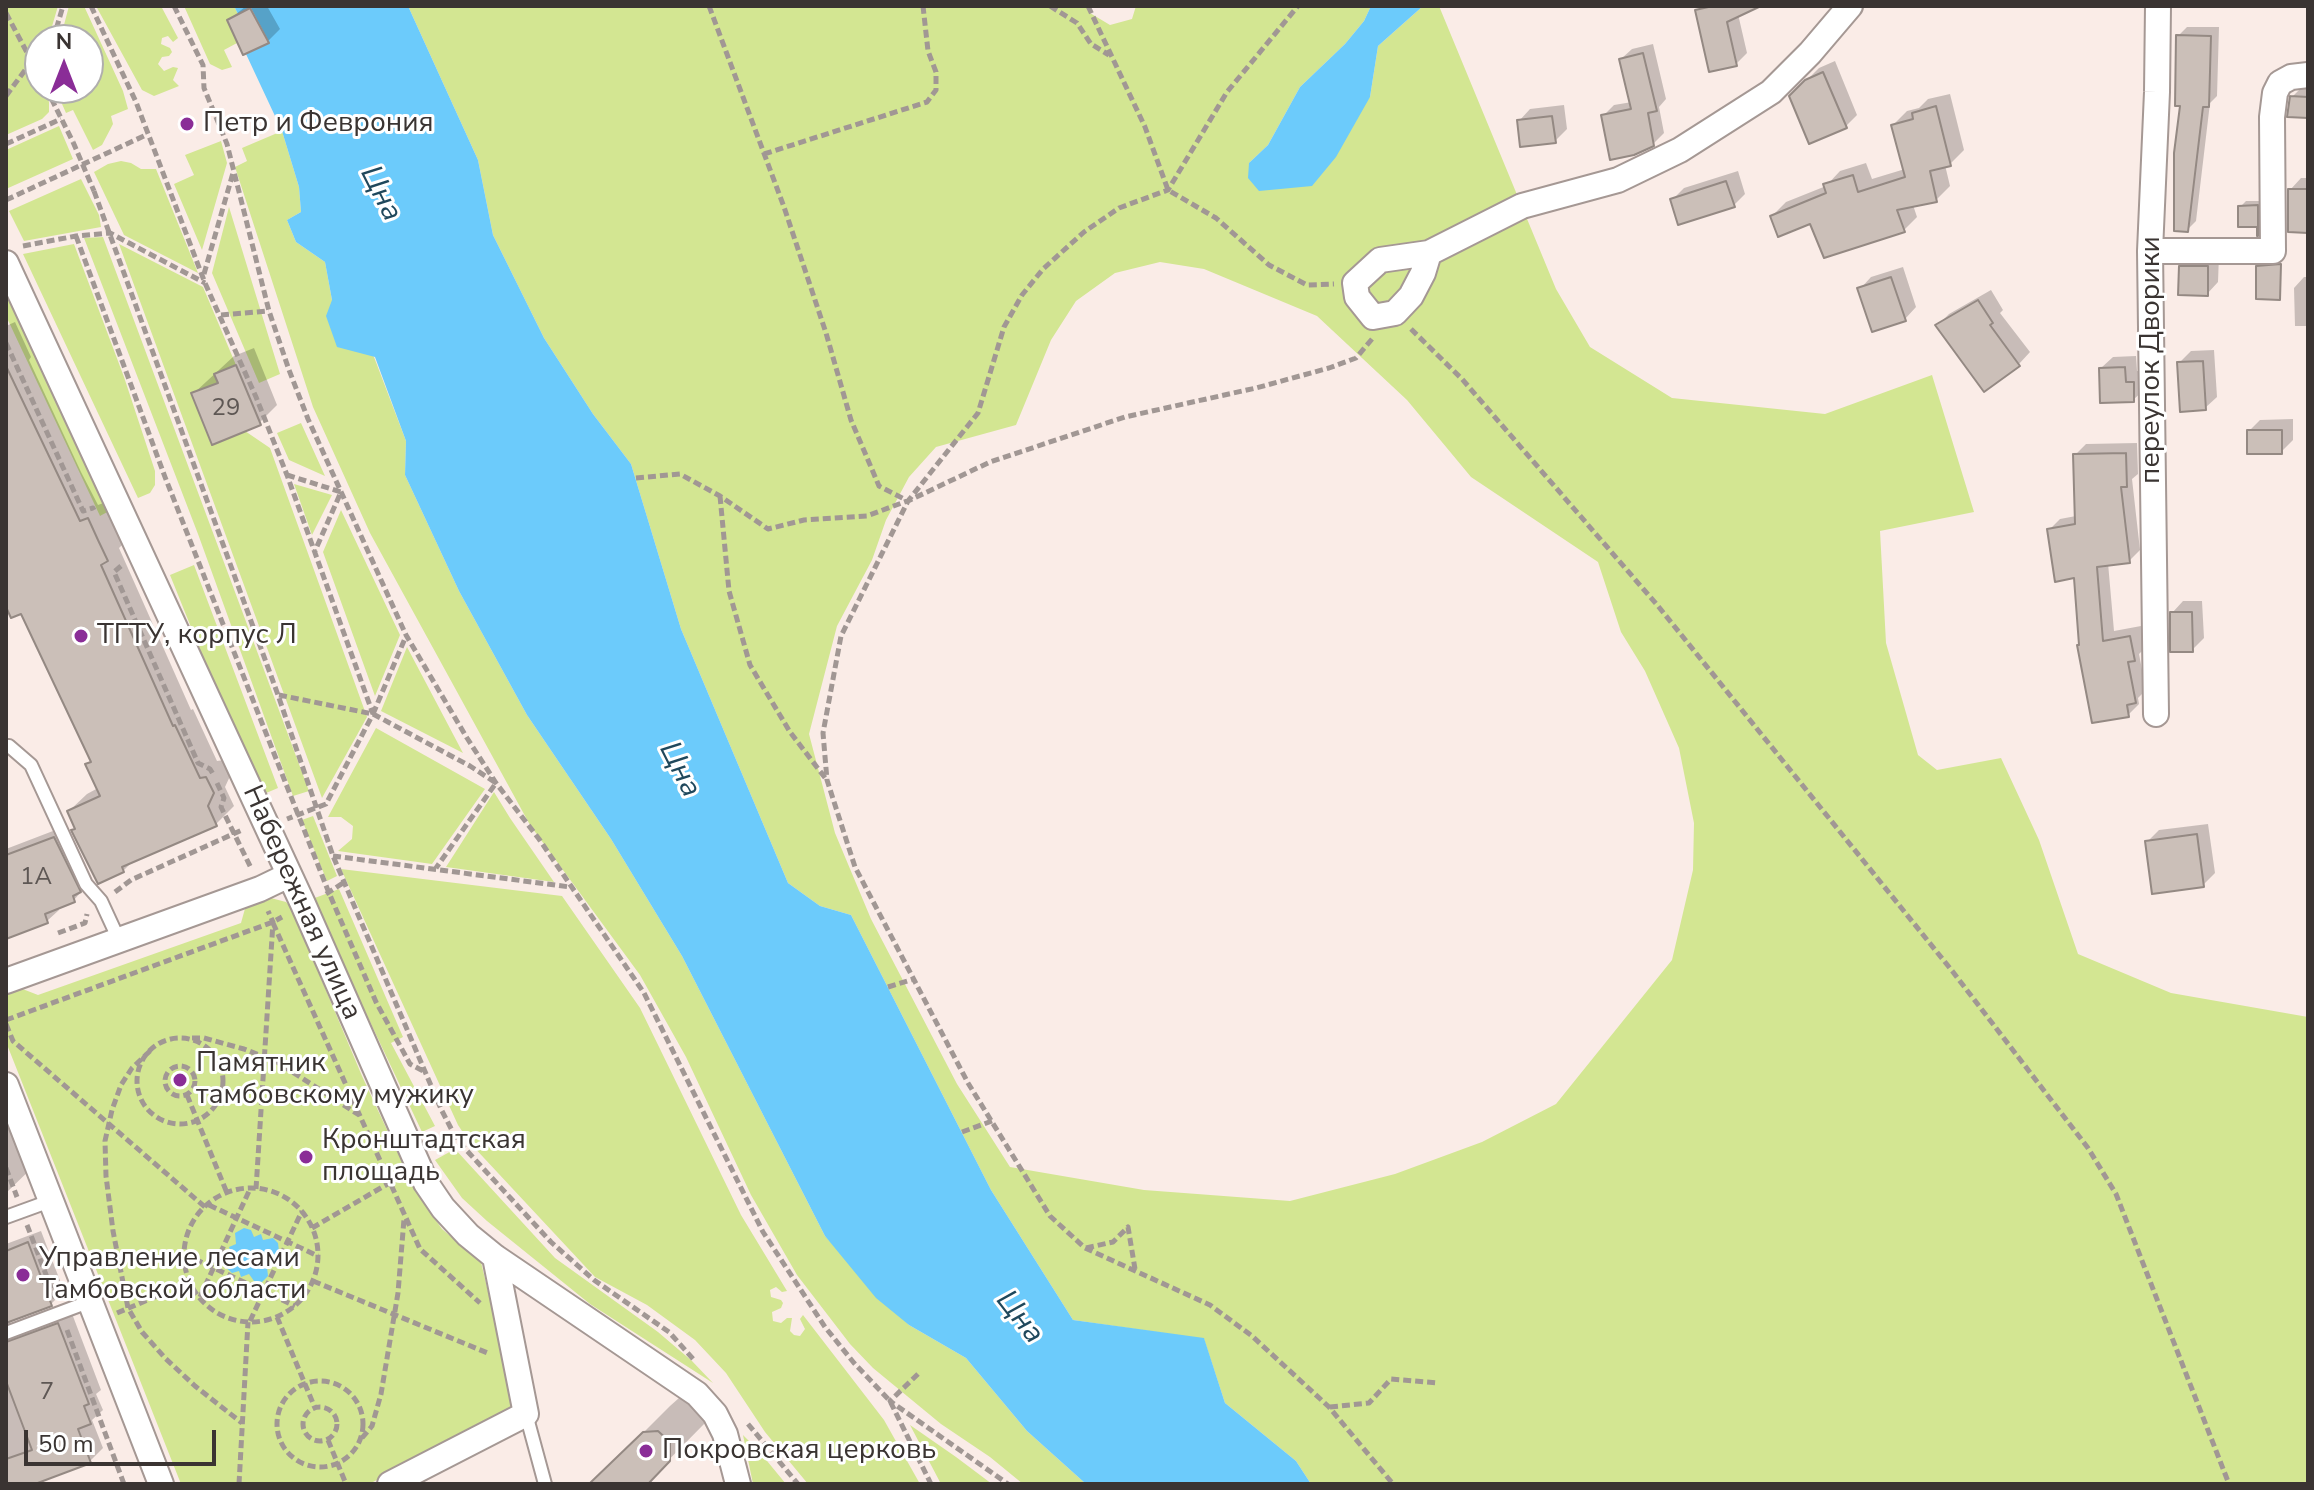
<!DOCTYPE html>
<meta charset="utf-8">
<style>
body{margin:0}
#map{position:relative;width:2314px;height:1490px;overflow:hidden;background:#faece7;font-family:"Nunito Sans",sans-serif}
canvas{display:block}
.frame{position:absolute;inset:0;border:8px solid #3a3432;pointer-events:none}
.north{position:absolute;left:24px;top:24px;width:80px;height:80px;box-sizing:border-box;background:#fff;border:2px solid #b0aead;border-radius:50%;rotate:0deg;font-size:22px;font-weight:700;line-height:32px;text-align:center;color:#3a3432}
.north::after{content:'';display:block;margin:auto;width:28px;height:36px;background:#8a2d97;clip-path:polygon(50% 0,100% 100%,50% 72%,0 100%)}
.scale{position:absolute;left:24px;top:1430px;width:192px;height:36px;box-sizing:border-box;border:4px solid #3a3432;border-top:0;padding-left:10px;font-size:24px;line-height:28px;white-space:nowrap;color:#3a3432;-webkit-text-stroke:6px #fff;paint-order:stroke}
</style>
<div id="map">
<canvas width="2314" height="1490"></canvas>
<div class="frame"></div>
<div class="north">N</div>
<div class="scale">50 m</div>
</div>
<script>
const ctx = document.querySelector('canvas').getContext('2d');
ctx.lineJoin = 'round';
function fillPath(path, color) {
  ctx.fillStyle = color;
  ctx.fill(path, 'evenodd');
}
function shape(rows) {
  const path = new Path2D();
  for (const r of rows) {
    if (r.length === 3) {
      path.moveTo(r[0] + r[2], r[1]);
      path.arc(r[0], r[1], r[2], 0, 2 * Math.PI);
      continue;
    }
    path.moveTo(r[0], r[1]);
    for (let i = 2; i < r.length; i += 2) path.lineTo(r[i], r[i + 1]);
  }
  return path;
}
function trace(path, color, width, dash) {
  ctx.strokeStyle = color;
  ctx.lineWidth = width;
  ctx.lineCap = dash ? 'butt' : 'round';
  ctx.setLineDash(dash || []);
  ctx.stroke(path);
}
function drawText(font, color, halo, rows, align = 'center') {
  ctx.font = font + ' "Nunito Sans",sans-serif';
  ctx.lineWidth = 6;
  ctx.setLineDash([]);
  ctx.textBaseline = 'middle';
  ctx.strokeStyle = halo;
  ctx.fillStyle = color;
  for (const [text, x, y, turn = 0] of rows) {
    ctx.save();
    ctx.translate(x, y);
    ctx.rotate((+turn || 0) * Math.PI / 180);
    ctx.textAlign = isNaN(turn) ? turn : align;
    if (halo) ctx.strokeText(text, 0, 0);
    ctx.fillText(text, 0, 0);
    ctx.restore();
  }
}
fillPath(shape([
 [6,6,58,6,48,40,40,40,37,71,40,88,45,88,49,102,49,112,42,119,6,135],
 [69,6,84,6,123,91,128,109,111,116,113,124,102,145,93,150,73,110,66,113,55,88,88,88,88,40,60,40],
 [96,6,161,6,178,38,173,42,168,36,162,38,161,44,170,48,172,52,169,56,162,57,158,64,164,71,173,67,178,68,173,80,179,86,154,96,142,90],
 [184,6,234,6,238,14,227,20,237,43,224,50,232,67,222,70,210,64],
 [408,6,1086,6,1090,13,1110,25,1132,19,1136,6,1371,6,1364,21,1345,44,1300,87,1268,145,1249,163,1370,97,1378,46,1423,6,1439,6,1556,289,1590,347,1672,398,1825,414,1932,375,1974,512,1880,531,1886,643,1918,755,1937,770,2001,758,2039,840,2078,954,2171,993,2308,1017,2308,1484,1311,1484,1296,1461,1225,1403,1204,1339,1073,1320,991,1190,851,915,820,906,788,883,681,629,631,464,593,414,544,338,493,235,478,160],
 [1160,262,1204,269,1317,316,1407,400,1471,477,1598,562,1621,632,1645,671,1679,748,1694,823,1693,870,1672,960,1556,1104,1482,1142,1395,1174,1290,1201,1144,1190,1010,1167,957,1084,871,919,835,833,809,734,837,626,872,560,886,520,909,477,936,447,1016,425,1051,340,1076,301,1115,273],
 [59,126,73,159,6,189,6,150],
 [282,131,299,187,301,212,287,220,296,242,325,262,332,300,374,357,406,441,405,475,459,591,527,715,611,839,682,956,825,1236,909,1325,966,1358,1027,1431,1086,1484,1023,1484,990,1457,941,1424,873,1368,850,1344,797,1275,751,1195,686,1057,640,975,530,825,370,533,313,407,235,167,247,161,242,148],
 [221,141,227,163,202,250,174,184,194,175,185,155],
 [121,161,131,163,141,169,156,169,198,273,124,235,94,172,108,164],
 [81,179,99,215,101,227,24,241,9,211],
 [229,207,280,374,259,383,212,273],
 [103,237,309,791,293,796,198,534,84,238],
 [74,244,124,377,155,471,155,485,150,493,138,498,23,254],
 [119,244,203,287,236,365,214,374,218,383,191,393,211,444,245,431,270,448,367,717,322,798],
 [6,286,111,510,100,516,6,316],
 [301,423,325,476,289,460,277,433],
 [294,484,332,495,312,535],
 [341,510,400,635,375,696,323,552],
 [194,565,278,788,259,796,170,575],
 [407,647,463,753,381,711],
 [376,728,485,789,432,864,338,851,352,839,353,826,341,817,328,817],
 [494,792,510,818,554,882,446,867],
 [313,816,337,876,327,881,302,820],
 [341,869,562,896,640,1008,741,1215,787,1291,782,1292,776,1287,770,1290,771,1297,781,1300,783,1303,781,1308,772,1312,773,1321,781,1323,787,1318,792,1318,790,1331,794,1335,800,1336,805,1329,800,1319,803,1315,884,1420,920,1484,808,1484,765,1432,726,1373,695,1340,647,1305,595,1277,470,1143,458,1125],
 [339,889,403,1037,391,1043,435,1126,422,1132,312,899],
 [267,897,286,902,291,907,362,1076,416,1192,442,1229,481,1262,516,1409,369,1484,181,1484,6,1042,6,993,20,988,38,995,241,923,246,905],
 [254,1237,263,1240,267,1267,225,1269,222,1262,237,1244],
 [455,1149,555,1258,658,1332,692,1361,713,1383,590,1304,487,1221,462,1198,435,1160],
 [910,1425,956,1457,992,1484,941,1484],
 [743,1435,758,1450,786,1484,753,1484]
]), '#d3e692');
fillPath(shape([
 [234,6,408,6,478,160,493,235,544,338,593,414,631,464,681,629,788,883,820,906,851,915,991,1190,1073,1320,1204,1338,1225,1403,1296,1461,1311,1484,1086,1484,1027,1431,966,1358,909,1325,876,1298,825,1236,682,956,611,839,527,715,459,591,405,475,406,441,375,357,337,347,326,316,332,300,325,262,296,242,287,220,301,212,299,187,282,131,246,54,269,42,251,8,238,14],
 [1371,6,1423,6,1378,46,1370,97,1336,157,1312,186,1259,191,1248,178,1249,163,1268,145,1300,87,1345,44,1364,21],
 [244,1228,251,1230,254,1237,261,1234,263,1240,273,1238,278,1243,279,1251,271,1257,273,1264,267,1267,268,1276,262,1282,254,1281,249,1274,241,1277,239,1271,232,1273,223,1265,224,1259,231,1253,229,1247,236,1244,235,1233]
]), '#6ccbfb');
fillPath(shape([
 [246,6,267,6,280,29,268,41,244,52,229,20],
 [1702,6,1756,6,1738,14,1747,53,1736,64,1697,11],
 [2187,27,2219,27,2217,96,2210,103,2196,221,2187,230,2178,36],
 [1653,44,1666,99,1659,107,1664,133,1653,144,1603,116,1614,105,1632,102,1621,59,1632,49],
 [1835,61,1857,115,1846,126,1791,96,1819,68],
 [2304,85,2308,85,2308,125,2307,116,2292,97],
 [1950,94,1964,150,1950,164,1945,165,1950,186,1936,200,1913,205,1917,217,1904,230,1772,216,1786,202,1826,186,1840,171,1866,163,1872,179,1905,169,1893,125,1907,111,1919,108,1928,99],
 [1564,105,1567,129,1555,141,1519,121,1530,109],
 [1738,171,1745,194,1734,205,1672,200,1684,188],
 [2301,178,2308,178,2308,231,2290,190],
 [2246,201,2262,201,2262,229,2259,232,2259,225,2240,225,2240,207],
 [2192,255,2219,255,2218,282,2207,294,2181,267],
 [1903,267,1916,307,1905,319,1860,289,1871,277],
 [2304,277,2308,277,2308,326,2295,326,2294,288],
 [1991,290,2003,310,2000,313,2030,352,2019,364,1938,325,1949,314],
 [15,322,31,357,29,360,81,472,98,505,106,502,125,542,119,548,191,710,193,709,217,761,224,760,231,774,225,787,234,806,216,824,134,860,123,871,69,811,87,794,98,788,87,765,92,760,22,611,6,602,6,326],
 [254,348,277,405,259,423,193,394,234,356],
 [2214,350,2217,397,2205,408,2179,363,2191,351],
 [2136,356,2137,371,2145,371,2145,389,2133,400,2101,368,2113,357],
 [2293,419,2293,440,2281,452,2249,431,2260,420],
 [2137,443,2138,474,2132,479,2140,550,2129,561,2108,563,2114,631,2141,626,2145,648,2139,654,2146,690,2138,698,2139,704,2128,715,2076,575,2049,530,2060,519,2076,516,2075,455,2086,444],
 [2183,601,2202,601,2204,638,2192,650,2172,613],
 [2208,824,2215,873,2203,885,2147,842,2159,830],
 [66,826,92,879,74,900,58,906,59,910,47,921,6,937,6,849],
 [6,1086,36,1164,6,1193],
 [41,1231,64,1291,51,1304,9,1320,14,1328,71,1311,101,1390,96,1394,103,1410,92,1420,103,1448,90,1461,29,1484,10,1484,6,1476,6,1244],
 [693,1397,704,1407,704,1424,645,1484,592,1484,670,1406,679,1398]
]), '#0003');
const building = shape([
 [1713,6,1761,6,1727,22,1737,66,1709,72,1695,10,1713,6],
 [250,8,269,43,243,55,227,20,250,8],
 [2176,35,2211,36,2209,107,2203,107,2188,232,2174,231,2174,153,2180,106,2175,106,2176,35],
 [1643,53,1657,111,1648,113,1654,146,1634,155,1610,160,1601,115,1631,109,1619,59,1643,53],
 [1823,72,1847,128,1809,144,1789,96,1805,80,1823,72],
 [2290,96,2308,97,2308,118,2287,117,2290,96],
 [1936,106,1951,166,1930,171,1937,202,1897,210,1905,232,1824,258,1810,224,1778,237,1770,216,1826,193,1823,184,1853,175,1858,192,1905,177,1891,125,1913,119,1912,113,1936,106],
 [1552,116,1556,143,1520,147,1517,120,1552,116],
 [1726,181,1735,207,1678,225,1670,199,1726,181],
 [2288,189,2308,189,2308,233,2288,232,2288,189],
 [2258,205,2258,236,2257,236,2257,227,2238,227,2238,206,2258,205],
 [2281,264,2280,300,2256,299,2256,266,2281,264],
 [2179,266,2208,266,2208,296,2178,295,2179,266],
 [1891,277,1906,321,1872,332,1857,288,1891,277],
 [1978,300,1993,323,1990,325,2020,366,1984,392,1935,325,1978,300],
 [2203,361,2206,410,2180,412,2177,362,2203,361],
 [236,365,261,425,212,445,191,393,218,383,214,374,236,365],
 [6,366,80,521,88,518,98,540,108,561,101,565,173,726,175,725,200,778,206,777,214,793,208,806,217,826,122,867,124,872,98,884,71,830,75,829,67,811,100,796,85,764,91,762,21,614,11,618,6,607,6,366],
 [2125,367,2126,382,2134,382,2134,402,2100,403,2099,368,2125,367],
 [2247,430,2282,430,2282,454,2247,454,2247,430],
 [2126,453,2127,487,2121,487,2130,563,2097,567,2103,641,2130,636,2135,661,2128,662,2136,703,2127,705,2129,717,2092,723,2077,645,2079,645,2074,578,2055,582,2047,529,2075,524,2073,454,2126,453],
 [2170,612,2192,612,2193,652,2170,652,2170,612],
 [2197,834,2204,887,2152,894,2145,841,2197,834],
 [54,837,81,892,73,896,75,902,45,914,48,923,6,939,6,855,54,837],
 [28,1242,52,1306,6,1323,6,1251,28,1242],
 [58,1323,89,1404,84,1406,91,1424,78,1429,91,1463,35,1484,6,1484,6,1459,32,1450,6,1381,6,1342,58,1323],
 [658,1431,670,1442,670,1461,648,1484,589,1484,643,1432,658,1431]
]);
fillPath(building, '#cbbfb8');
trace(building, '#948983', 2);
const lane = shape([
 [9,746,31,765,86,884,101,901,119,940],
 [6,1217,50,1201],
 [6,1333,91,1301],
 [526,1414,545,1484]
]);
const street = shape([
 [2150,251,2273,251,2272,117,2275,93,2280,83,2291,77,2308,75],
 [1429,253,1423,273,1411,296,1395,313,1373,317,1357,297,1355,283,1380,260,1429,253,1522,206,1618,180,1680,150,1771,92,1810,53,1850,6],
 [6,263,303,904,426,1183,443,1208,468,1235,495,1257,697,1394,715,1414,725,1434,738,1484],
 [2156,714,2150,251,2157,92,2158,6],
 [6,981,260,889,289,875],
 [6,1085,161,1484],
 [390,1484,526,1414,495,1257]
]);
trace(lane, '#a59894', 16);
trace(street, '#a59894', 28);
trace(shape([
 [91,6,136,102,205,283,256,397,287,475,373,714,326,804,287,819],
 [174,6,203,65,204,88,227,144,269,311,289,370,308,419,406,635,467,738,496,783,539,839,644,993,763,1232,825,1327,854,1363,890,1401,931,1484],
 [709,6,784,207,826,333,851,420,879,486,908,501,978,413,1004,327,1022,295,1043,269,1084,232,1119,208,1168,190,1227,92,1298,6],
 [1050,6,1077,23,1091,44,1109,55],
 [1088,6,1145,127,1168,190,1216,218,1269,265,1307,285,1334,284],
 [6,13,40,77],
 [53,40,63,6],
 [46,88,73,142],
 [6,96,31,62],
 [6,144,61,119],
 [764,154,927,102,936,90,936,72,928,51,923,6],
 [94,191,278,695,333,856,441,1109,457,1140,551,1242,594,1280,669,1332,695,1361],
 [6,200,146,135],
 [76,236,165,477,329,893,376,1002,410,1064,425,1072],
 [23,246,76,236,110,233,205,283],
 [204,274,233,173],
 [221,315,269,311],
 [1411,329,1462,379,1658,606,1953,972,2088,1148,2116,1194,2229,1484],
 [1372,339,1356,358,1329,368,1256,388,1125,417,990,462,908,501,841,636,823,733,827,780,855,867,968,1083,1050,1216,1085,1248,1210,1305,1252,1336,1329,1407,1393,1484],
 [6,343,83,511,93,508,94,510],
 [287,475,341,492,315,551],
 [636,478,680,474,720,496,768,529,804,520,867,516,907,501],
 [720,496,729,591,750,665,790,732,826,779],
 [121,566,114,572,198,763,210,769,213,774],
 [279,695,373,714,406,636],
 [373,714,470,766,496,783,436,868],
 [217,783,224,798,221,807,251,868],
 [333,856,570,887],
 [115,892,131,880,242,830],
 [326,894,343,883],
 [273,923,420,1249,480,1303],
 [58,933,85,923,87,914],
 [888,987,914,979],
 [6,1020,273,922,282,917],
 [6,1024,13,1041,205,1207],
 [192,1038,204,1038,244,1049,277,1062,359,1115],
 [180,1081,43],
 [150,1051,132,1068,121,1085,112,1110,105,1141,106,1176,113,1231,128,1308,142,1332,165,1358,195,1386,242,1423],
 [180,1081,15],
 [187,1095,227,1193],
 [962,1132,992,1121],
 [6,1168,17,1197],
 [251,1255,67],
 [256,1189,273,922,268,911],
 [209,1205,318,1256],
 [27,1225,55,1298],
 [312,1228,391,1182],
 [1086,1248,1113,1242,1128,1227,1135,1269],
 [184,1254,295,1306],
 [313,1281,490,1354],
 [200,1297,250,1189],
 [117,1313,190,1282],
 [277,1317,315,1408],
 [250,1321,302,1211],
 [67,1330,124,1484],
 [918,1374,890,1401,1008,1484],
 [320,1424,43],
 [320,1424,17],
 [1330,1407,1369,1403,1391,1379,1439,1383],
 [748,1424,798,1484],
 [362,1438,372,1426,381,1394,398,1293,404,1219],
 [328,1440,346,1484],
 [239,1484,248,1322]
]), '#a19794', 5, [8, 4]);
trace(lane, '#fff', 12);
trace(street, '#fff', 24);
trace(shape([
 [73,142,94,191]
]), '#a19794', 5, [8, 4]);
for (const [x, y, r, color] of [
 [187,124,8,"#8a2d97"],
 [81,636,8,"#8a2d97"],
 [180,1080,8,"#8a2d97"],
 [306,1157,8,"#8a2d97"],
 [23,1275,8,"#8a2d97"],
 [646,1451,8,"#8a2d97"]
]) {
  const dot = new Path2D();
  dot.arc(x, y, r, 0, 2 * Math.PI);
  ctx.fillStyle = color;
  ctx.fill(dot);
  trace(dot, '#fff', 3);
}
drawText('24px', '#5e5754', null, [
 ["29",226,409],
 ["1А",36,878],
 ["7",47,1393]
]);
drawText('28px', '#3a3432', '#fff', [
 ["Петр и Феврония",203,124],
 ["ТГТУ, корпус Л",97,636],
 ["Памятник",196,1064],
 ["тамбовскому мужику",196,1096],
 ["Кронштадтская",322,1141],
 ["площадь",322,1173],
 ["Управление лесами",39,1259],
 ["Тамбовской области",39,1291],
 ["Покровская церковь",662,1451]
], 'left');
drawText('28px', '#3a3432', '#fff', [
 ["переулок Дворики",2152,360,-90],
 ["Набережная улица",301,903,66]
]);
drawText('italic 30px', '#1f485c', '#fff', [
 ["Цна",380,194,63],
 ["Цна",679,770,63],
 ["Цна",1019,1318,52]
]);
</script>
